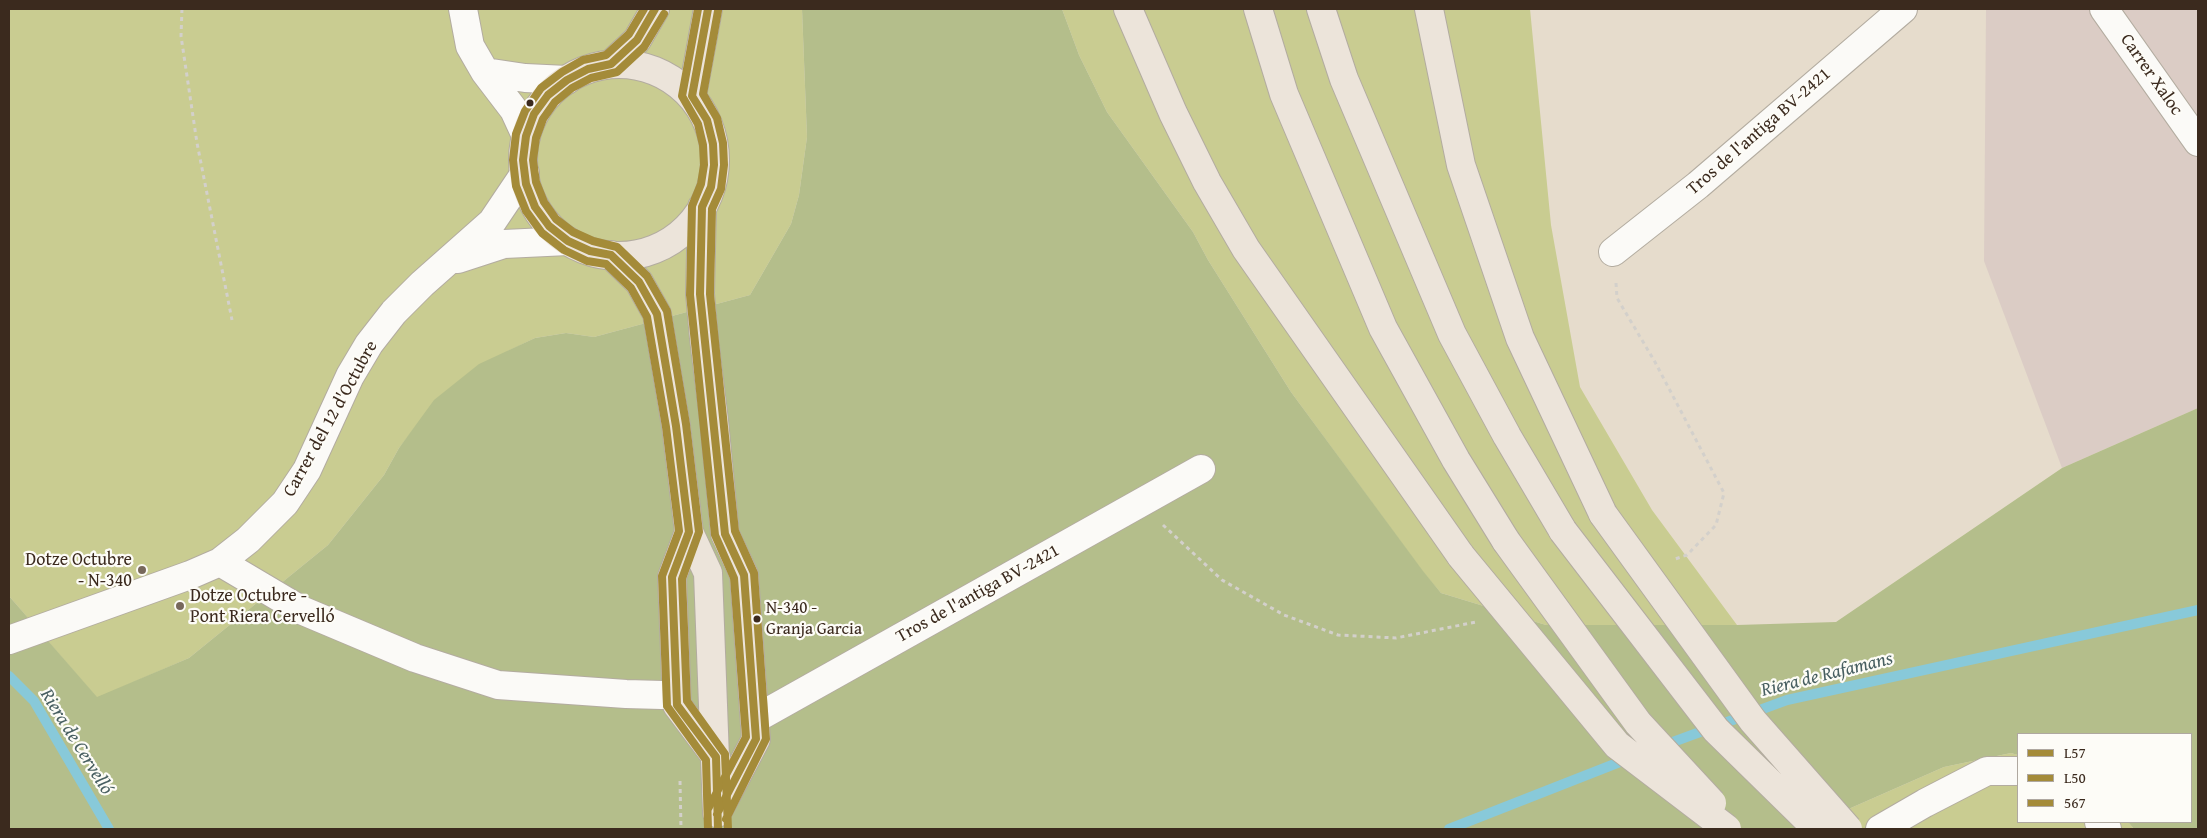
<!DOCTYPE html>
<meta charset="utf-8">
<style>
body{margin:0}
#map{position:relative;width:2207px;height:838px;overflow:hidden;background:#e6dccc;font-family:"Gentium Book Plus",serif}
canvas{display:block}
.frame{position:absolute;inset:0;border:10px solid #3b2a1e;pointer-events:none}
.legend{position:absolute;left:2017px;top:733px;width:175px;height:90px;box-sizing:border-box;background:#fdfcf7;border:1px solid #afa8a0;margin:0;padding:6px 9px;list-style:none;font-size:15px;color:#3b2a1e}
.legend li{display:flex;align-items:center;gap:10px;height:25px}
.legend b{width:25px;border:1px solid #afa8a0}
</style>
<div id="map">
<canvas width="2207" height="838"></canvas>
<div class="frame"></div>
<ul class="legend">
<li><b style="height:6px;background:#a48b39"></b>L57</li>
<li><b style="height:6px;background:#a48b39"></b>L50</li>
<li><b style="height:6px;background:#a48b39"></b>567</li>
</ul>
</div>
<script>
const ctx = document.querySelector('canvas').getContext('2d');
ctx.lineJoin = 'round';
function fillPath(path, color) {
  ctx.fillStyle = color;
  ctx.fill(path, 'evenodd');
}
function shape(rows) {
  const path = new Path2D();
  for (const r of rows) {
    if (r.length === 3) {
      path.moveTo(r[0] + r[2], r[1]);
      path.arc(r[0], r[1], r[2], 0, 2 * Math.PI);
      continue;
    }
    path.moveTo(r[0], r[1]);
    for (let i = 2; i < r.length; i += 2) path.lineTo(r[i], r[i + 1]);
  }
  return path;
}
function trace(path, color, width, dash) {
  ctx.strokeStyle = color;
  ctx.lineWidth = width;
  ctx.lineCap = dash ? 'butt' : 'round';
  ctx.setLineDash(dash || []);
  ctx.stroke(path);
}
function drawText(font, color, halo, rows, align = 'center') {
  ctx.font = font + ' "Gentium Book Plus",serif';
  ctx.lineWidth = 4.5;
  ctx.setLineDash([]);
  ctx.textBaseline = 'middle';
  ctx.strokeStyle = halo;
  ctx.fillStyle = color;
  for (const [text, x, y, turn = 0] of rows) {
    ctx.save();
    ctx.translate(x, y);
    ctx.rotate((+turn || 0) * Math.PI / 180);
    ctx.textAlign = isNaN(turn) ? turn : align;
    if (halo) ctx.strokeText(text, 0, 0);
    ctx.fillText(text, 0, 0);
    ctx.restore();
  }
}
fillPath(shape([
 [1986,9,2198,9,2198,408,2062,468,1984,261]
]), '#dbccc5');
fillPath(shape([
 [12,9,802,9,807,137,799,195,791,224,750,295,594,337,566,333,535,338,508,351,417,425,399,448,384,475,328,545,189,658,97,698,9,596,9,10],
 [1062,9,1530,9,1551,225,1580,387,1652,510,1737,625,1546,625,1441,593,1423,572,1291,392,1208,260,1193,232,1107,112,1079,55],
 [2011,753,2018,755,2018,822,2128,822,2134,829,1803,829,1944,767]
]), '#c9cc91');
fillPath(shape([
 [802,9,1062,9,1079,55,1107,112,1193,232,1208,260,1291,392,1423,571,1441,593,1546,625,1737,625,1836,622,2062,468,2198,408,2198,829,2134,829,2128,822,2191,822,2191,734,2018,734,2018,755,2011,753,1944,767,1803,829,9,829,9,596,97,697,189,658,328,545,384,475,399,448,434,400,479,364,535,338,566,333,594,337,750,295,791,224,799,195,807,137]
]), '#b4be8b');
trace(shape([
 [9,676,34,701,109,829],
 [1662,746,1787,700,2198,610],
 [1449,829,1630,758]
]), '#88c9d9', 10);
const street = shape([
 [463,9,470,46,485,72,514,110,526,136],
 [2104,9,2198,142],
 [485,72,525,78,567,80],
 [1613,252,1698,185,1903,9],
 [458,259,504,244,568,241],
 [220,562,301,610,415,658,498,685,626,694,662,695],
 [9,640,190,575,220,562,248,540,285,503,307,470,350,376,369,344,394,312,422,284,492,222,525,173],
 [755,719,1201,469],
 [2099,822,2107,829],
 [1880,829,1925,803,1987,771,2018,771]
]);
const primary = shape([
 [611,64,637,40,655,9],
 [619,160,96],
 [692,96,708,9],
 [702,207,700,294,704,338,714,421,725,534,744,575,756,739,717,813],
 [611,255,639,282,657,314,676,426,689,532,708,573,717,811],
 [689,532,672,577,677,705,716,757]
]);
const highway = shape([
 [1128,9,1173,113,1207,182,1246,249,1461,556],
 [1258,9,1284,94,1383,328,1456,460,1506,541],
 [1321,9,1344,79,1452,334,1507,436,1563,531],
 [1429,9,1461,165,1520,338,1603,514]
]);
trace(street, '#b3aca0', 30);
trace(primary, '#b3aca0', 30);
trace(highway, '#b3aca0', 30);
trace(shape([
 [182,9,181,36,197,143,232,320],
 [1616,283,1617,298,1655,362,1724,493,1716,525,1687,555,1675,559],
 [1163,525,1222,580,1284,615,1338,635,1396,638,1476,622],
 [680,781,681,829]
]), '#d3d0cb', 3, [4, 4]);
trace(street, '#fbfaf7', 28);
trace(primary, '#ece4da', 28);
trace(highway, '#ece4da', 28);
const highwayBridge = shape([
 [1603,514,1753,721,1848,829],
 [1563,531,1716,730,1817,829],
 [1506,541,1638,723,1712,803],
 [1461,556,1617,745,1727,829]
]);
trace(highwayBridge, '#b3aca0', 30, []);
trace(highwayBridge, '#ece4da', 28);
trace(shape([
 [655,9,637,40,611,64,588,69,567,80,548,95,534,114,526,136,523,160,526,184,535,207,549,226,568,241,590,251,611,255,639,282,657,314,676,426,689,532,672,577,677,705,716,757,718,829],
 [708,9,692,96,707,120,713,144,714,165,711,187,702,207,700,294,725,534,744,575,756,739,717,814]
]), '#a48b39', 8);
trace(shape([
 [644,9,629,34,606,55,583,60,562,72,541,88,525,111,516,134,513,160,516,186,526,211,542,233,564,250,587,261,606,264,631,288,647,317,666,427,679,531,662,576,667,706,706,760,708,829],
 [698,9,682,96,698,124,703,145,704,165,701,184,692,206,690,295,715,535,734,578,746,737,708,809]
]), '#a48b39', 8);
trace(shape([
 [718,11,703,94,717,118,723,143,724,165,721,189,712,209,710,294,735,531,754,573,766,739,726,819],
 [664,14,644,47,617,72,591,78,572,88,555,102,543,119,536,138,533,160,536,182,544,202,556,219,573,232,593,241,617,247,647,276,667,311,686,424,699,532,682,579,687,701,725,754,728,829]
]), '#a48b39', 8);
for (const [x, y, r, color] of [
 [530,103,4.5,"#3b2a1e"],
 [142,570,5,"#77685b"],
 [180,606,5,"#77685b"],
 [757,619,4.5,"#3b2a1e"]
]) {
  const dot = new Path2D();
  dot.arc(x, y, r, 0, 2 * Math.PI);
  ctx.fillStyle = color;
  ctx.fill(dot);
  trace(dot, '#fdfcf7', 2);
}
drawText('17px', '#3b2a1e', '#fdfcf7', [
 ["N-340 -",766,609],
 ["Granja Garcia",766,630]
], 'left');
drawText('18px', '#3b2a1e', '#fdfcf7', [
 ["Carrer Xaloc",2151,75,55],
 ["Tros de l'antiga BV-2421",1759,132,-41],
 ["Carrer del 12 d'Octubre",331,419,-61],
 ["Tros de l'antiga BV-2421",978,594,-29]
]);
drawText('18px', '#3b2a1e', '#fdfcf7', [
 ["Dotze Octubre",132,560],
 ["- N-340",132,581],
 ["Dotze Octubre -",190,596,"left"],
 ["Pont Riera Cervelló",190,617,"left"]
], 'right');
drawText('italic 19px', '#485f61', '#fdfcf7', [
 ["Riera de Rafamans",1827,675,-14],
 ["Riera de Cervelló",76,742,58]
]);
</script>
